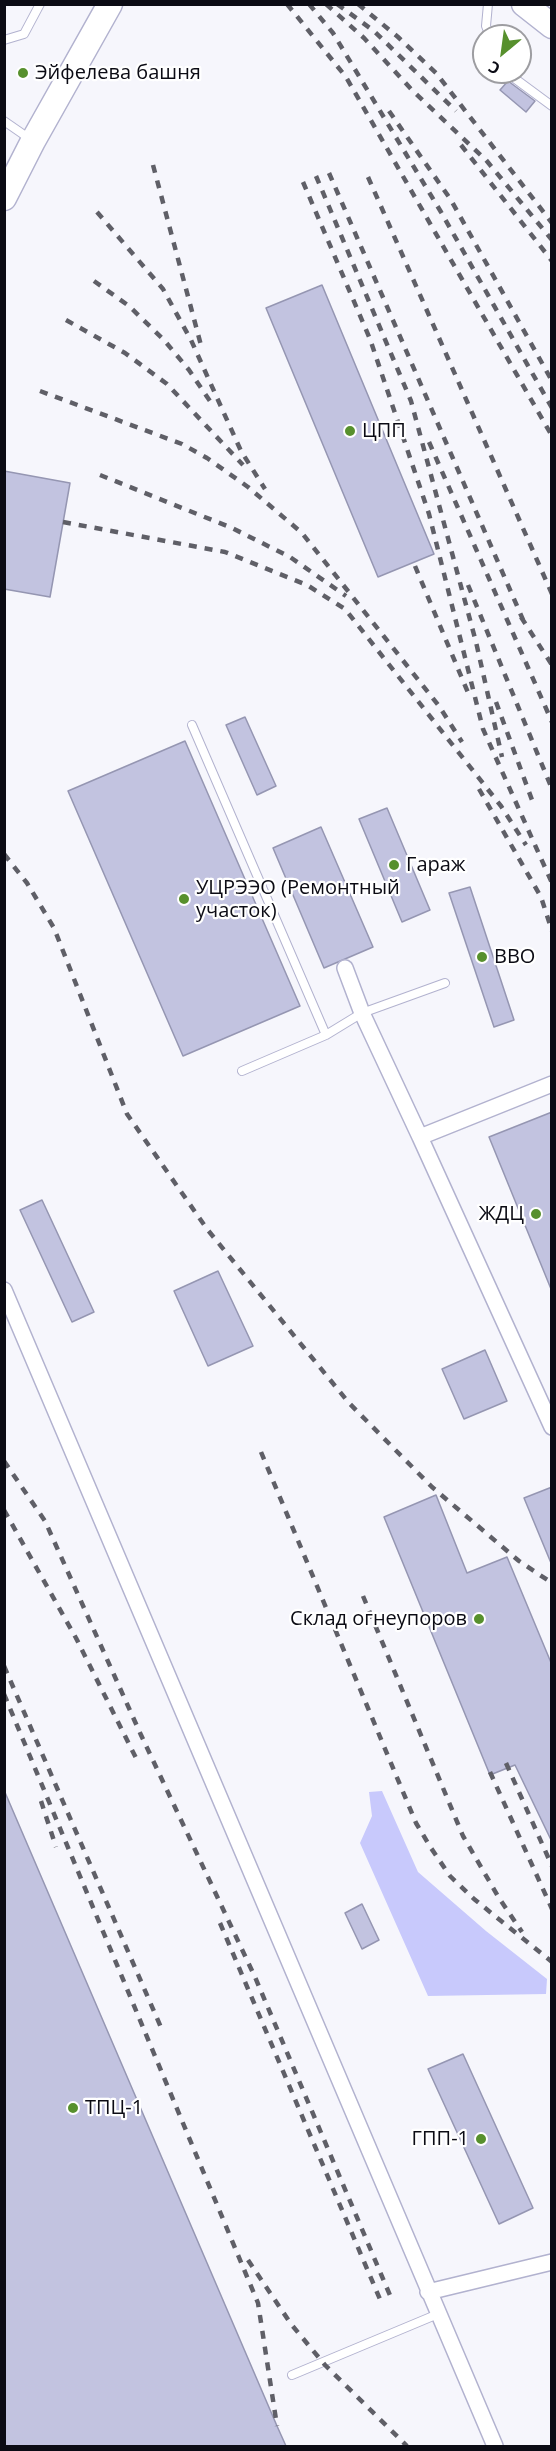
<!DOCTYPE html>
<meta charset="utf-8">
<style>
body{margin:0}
#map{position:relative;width:556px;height:2451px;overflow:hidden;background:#f6f6fc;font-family:"Open Sans",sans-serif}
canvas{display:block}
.frame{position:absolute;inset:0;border:6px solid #0b0b14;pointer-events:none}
.north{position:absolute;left:472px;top:24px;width:60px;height:60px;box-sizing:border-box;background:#fff;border:2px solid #9d9da1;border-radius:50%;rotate:209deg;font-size:16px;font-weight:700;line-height:24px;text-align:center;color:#0b0b14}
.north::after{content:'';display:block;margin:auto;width:21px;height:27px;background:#57902d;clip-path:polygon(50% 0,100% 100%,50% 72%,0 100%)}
</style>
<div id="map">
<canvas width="556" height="2451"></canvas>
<div class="frame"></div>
<div class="north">С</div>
</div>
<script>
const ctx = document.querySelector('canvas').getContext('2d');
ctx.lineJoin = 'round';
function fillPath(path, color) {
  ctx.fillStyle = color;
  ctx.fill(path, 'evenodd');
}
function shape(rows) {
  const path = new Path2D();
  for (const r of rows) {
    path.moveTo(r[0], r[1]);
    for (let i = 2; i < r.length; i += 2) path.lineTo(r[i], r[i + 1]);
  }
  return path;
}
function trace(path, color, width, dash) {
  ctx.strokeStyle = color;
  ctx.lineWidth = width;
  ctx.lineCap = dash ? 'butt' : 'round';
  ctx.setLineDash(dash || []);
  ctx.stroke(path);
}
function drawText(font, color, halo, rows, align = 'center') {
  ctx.font = font + ' "Open Sans",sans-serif';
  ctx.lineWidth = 4.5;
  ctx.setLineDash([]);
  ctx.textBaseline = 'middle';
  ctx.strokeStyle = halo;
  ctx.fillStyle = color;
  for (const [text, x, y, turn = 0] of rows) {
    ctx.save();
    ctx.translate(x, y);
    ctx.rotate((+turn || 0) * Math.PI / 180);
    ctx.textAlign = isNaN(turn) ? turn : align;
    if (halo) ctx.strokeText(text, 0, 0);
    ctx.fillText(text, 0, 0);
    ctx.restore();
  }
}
fillPath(shape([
 [382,1791,418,1872,486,1931,547,1979,546,1994,428,1996,360,1843,372,1816,369,1792]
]), '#c8c9fc');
const building = shape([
 [508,81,535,101,526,112,500,90,508,81],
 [322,285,434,554,378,577,266,308,322,285],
 [4,471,70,483,50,597,4,589,4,471],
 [245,717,276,786,257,795,226,725,245,717],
 [185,741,300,1006,183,1056,68,791,185,741],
 [387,808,430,910,402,922,359,819,387,808],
 [321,827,373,947,324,968,273,848,321,827],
 [470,887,514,1020,494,1027,449,893,470,887],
 [552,1112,552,1289,551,1289,489,1137,552,1112],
 [42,1200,94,1312,72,1322,20,1210,42,1200],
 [218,1271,253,1346,208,1366,174,1291,218,1271],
 [485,1350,507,1401,464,1419,442,1369,485,1350],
 [552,1487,552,1563,551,1563,524,1498,552,1487],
 [436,1495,467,1573,507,1557,552,1665,552,1842,515,1765,490,1775,384,1517,436,1495],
 [4,1790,277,2426,286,2446,4,2446,4,1790],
 [362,1904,379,1940,362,1949,345,1913,362,1904],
 [463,2054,533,2208,499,2224,428,2069,463,2054]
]);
fillPath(building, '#c2c3e0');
trace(building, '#9596b2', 1.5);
const lane = shape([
 [488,4,486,26,490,36],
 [4,40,24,34,40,4],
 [506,72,552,106],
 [4,121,30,139],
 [192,725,326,1035],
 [242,1071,326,1035,362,1013,445,983],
 [292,2375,438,2314]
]);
const street = shape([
 [345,968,362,1013,420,1137,552,1084],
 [420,1137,552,1427],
 [4,1290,495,2446],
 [428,2292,552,2262]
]);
const primary = shape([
 [524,4,552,26],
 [4,198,33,141,110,4]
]);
trace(lane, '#b2b2cf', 10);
trace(street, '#b2b2cf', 18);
trace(primary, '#b2b2cf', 27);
trace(lane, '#fff', 8);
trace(street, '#fff', 15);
trace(primary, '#fff', 24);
trace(shape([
 [287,4,346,77,552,436],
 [309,4,333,33,441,212,552,408],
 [326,4,364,38,412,90,486,160,552,240],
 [337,4,374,31,456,111],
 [358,4,398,37,436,73,552,223],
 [389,111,451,200,552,381],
 [461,145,552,261],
 [153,165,202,349],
 [329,173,524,622],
 [316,176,411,401,476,642,502,757],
 [368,177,552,594],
 [303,182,370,339,429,514,483,729,552,883],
 [97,212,163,289,191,340,241,451,265,489],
 [94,281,129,306,164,340,189,370,214,407],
 [66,320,125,353,167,384,243,465],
 [40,391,182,444,207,458,248,487,302,533,439,706,462,742],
 [429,442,552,722],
 [100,475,232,528,290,557,346,596],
 [63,522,225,552,307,585,345,609,501,806,526,845],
 [415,566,469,695],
 [468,585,552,789],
 [521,617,552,665],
 [496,702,532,800],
 [479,789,541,897,552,931],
 [4,854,27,883,54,928,127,1114,207,1229,349,1403,432,1487,519,1561,552,1583],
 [261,1452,416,1823,431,1848,450,1876,474,1899,552,1962],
 [4,1461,45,1521,141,1735,255,1977,392,2300],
 [4,1510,76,1638,136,1758],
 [363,1596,463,1836,499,1898,522,1932],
 [4,1666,163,2032],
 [4,1694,258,2303,277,2426],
 [506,1763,552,1866],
 [490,1772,552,1909],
 [41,1801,56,1847],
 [220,1923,382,2304],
 [248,2260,291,2324,325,2365,407,2446]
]), '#5f5f67', 4.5, [8, 8]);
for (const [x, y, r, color] of [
 [23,73,6,"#57902d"],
 [350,431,6,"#57902d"],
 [394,865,6,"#57902d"],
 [184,899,6,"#57902d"],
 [482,957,6,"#57902d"],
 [536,1214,6,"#57902d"],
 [479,1619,6,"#57902d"],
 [73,2108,6,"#57902d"],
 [481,2139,6,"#57902d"]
]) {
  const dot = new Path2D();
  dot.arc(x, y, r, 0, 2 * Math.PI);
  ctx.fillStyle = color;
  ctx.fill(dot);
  trace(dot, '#fff', 2);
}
drawText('20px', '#0b0b14', '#fff', [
 ["Эйфелева башня",35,73],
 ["ЦПП",362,431],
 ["Гараж",406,865],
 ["УЦРЭЭО (Ремонтный",196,888],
 ["участок)",196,911],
 ["ВВО",494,957],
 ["ЖДЦ",524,1214,"right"],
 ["Склад огнеупоров",467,1619,"right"],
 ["ТПЦ-1",85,2108],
 ["ГПП-1",469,2139,"right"]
], 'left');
</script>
